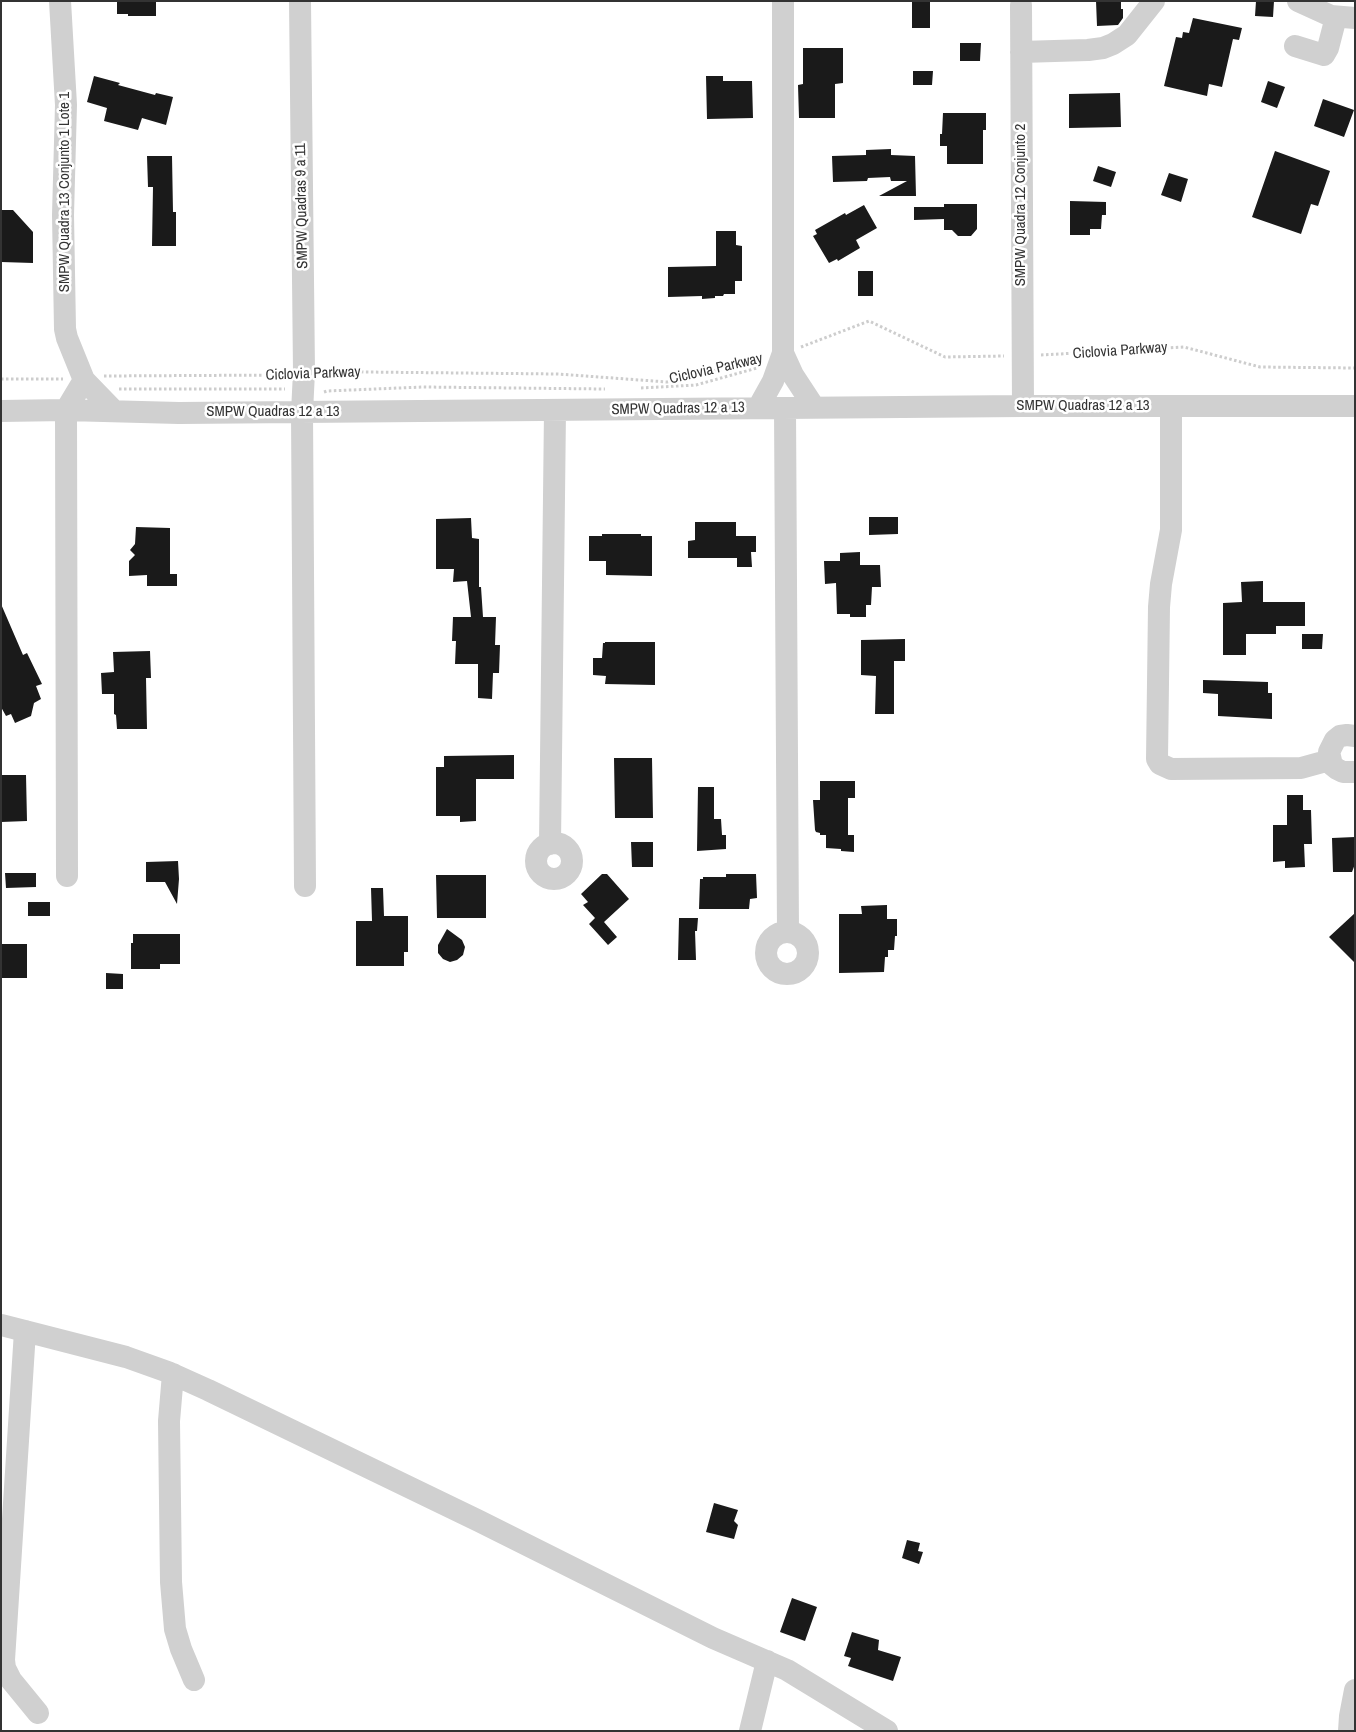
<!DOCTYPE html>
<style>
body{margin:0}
#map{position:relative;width:1356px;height:1732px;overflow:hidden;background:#fff;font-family:"Archivo Narrow",sans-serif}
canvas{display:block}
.frame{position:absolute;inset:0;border:2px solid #333;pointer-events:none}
</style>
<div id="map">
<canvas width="1356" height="1732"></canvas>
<div class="frame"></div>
</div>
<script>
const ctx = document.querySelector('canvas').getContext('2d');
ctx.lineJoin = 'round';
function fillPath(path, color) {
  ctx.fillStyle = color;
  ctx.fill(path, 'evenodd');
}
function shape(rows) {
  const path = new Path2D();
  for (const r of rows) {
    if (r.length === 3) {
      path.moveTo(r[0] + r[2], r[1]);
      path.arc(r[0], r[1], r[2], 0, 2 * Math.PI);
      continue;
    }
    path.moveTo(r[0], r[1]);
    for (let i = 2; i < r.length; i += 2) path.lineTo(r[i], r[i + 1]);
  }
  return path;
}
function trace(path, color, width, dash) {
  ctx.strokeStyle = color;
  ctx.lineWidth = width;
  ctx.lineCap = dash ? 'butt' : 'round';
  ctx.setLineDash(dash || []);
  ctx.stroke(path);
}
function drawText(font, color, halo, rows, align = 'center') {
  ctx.font = font + ' "Archivo Narrow",sans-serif';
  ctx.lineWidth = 5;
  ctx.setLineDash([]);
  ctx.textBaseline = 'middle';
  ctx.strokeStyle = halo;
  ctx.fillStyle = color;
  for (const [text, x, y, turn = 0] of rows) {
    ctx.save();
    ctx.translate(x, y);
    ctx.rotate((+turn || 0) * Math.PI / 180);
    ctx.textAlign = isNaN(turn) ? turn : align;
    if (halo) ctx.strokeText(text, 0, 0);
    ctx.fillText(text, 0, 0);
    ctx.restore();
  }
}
fillPath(shape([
 [117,1,156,1,156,16,128,16,128,14,117,14],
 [912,1,930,1,930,28,912,28],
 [1096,1,1121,1,1121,9,1123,9,1123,18,1118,25,1097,26],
 [1256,1,1274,1,1273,17,1255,16],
 [1193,18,1242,28,1239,40,1233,39,1222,87,1209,84,1207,96,1164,86,1176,37,1182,38,1183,32,1189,33],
 [960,43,981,43,980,61,960,61],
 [803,48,843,48,843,83,835,84,835,118,799,118,798,85,803,84],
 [913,71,933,71,932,85,913,85],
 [94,76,120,83,118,85,155,95,156,93,173,97,166,125,142,118,138,130,104,121,107,108,87,102],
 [706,76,723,76,723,81,752,81,753,118,707,119],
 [1268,81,1285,87,1277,108,1261,102],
 [1120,93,1121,127,1069,128,1069,94],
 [1323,99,1354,110,1344,137,1314,126],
 [943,113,986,113,986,130,983,130,983,164,947,164,947,146,940,146,940,134,942,134],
 [891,149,891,155,915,156,916,196,879,196,907,181,891,181,890,177,868,178,867,181,833,182,832,156,866,155,866,150],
 [1275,151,1330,171,1318,206,1311,204,1301,234,1252,217],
 [147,156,172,156,173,212,176,212,176,246,152,246,153,187,148,187],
 [1098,166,1116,172,1111,187,1093,181],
 [1169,173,1188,179,1181,202,1161,195],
 [1070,201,1106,202,1106,215,1102,215,1101,229,1090,229,1090,235,1070,235],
 [944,204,977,204,977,229,971,236,958,236,952,230,944,230,944,219,914,220,914,207,944,207],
 [864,205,877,228,856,240,860,248,838,261,837,259,829,263,813,236,817,234,815,230,845,213,846,215],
 [1,210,13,210,33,232,33,263,1,262],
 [716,231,736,231,736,245,742,246,742,281,735,281,735,294,724,294,723,296,715,296,715,298,702,299,702,296,668,297,668,267,716,266],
 [858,271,873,271,873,296,858,296],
 [869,517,898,517,898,534,869,535],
 [471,518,472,538,479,539,479,587,481,587,483,617,496,617,495,645,500,645,499,673,493,673,492,699,478,698,478,664,455,664,456,641,452,641,453,617,471,617,467,581,453,582,454,569,436,569,436,519],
 [695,522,736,522,736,536,756,536,756,552,751,552,752,567,737,567,737,558,688,558,688,541,695,540],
 [136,527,170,528,170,574,177,574,177,586,147,586,147,575,129,576,129,561,135,555,130,550,135,544],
 [602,534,641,534,641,536,652,536,652,576,606,575,606,561,589,561,589,536,602,536],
 [860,552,860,565,880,565,881,587,872,587,871,605,866,605,866,617,850,617,850,614,837,614,836,583,825,584,824,561,840,561,840,553],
 [1263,581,1263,602,1305,602,1305,626,1276,626,1276,634,1246,634,1246,655,1223,655,1223,603,1242,602,1241,582],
 [1,604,23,655,27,653,42,684,36,686,41,699,34,703,31,716,15,723,11,714,6,716,1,707],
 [1302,634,1323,634,1322,649,1302,649],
 [905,639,905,661,894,661,894,714,875,714,876,676,861,675,861,640],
 [605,642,655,642,655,685,605,684,606,676,593,675,593,658,602,658,603,643,605,643],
 [150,651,151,678,146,678,147,729,117,729,116,715,114,714,114,694,102,694,101,673,114,672,113,652],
 [1203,680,1268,682,1268,693,1272,693,1272,719,1218,716,1218,694,1203,693],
 [514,755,514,779,476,779,476,821,460,822,460,816,436,816,436,767,444,767,444,756],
 [614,758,652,758,653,818,615,818],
 [1,775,26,775,27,821,1,822],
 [820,781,855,781,855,798,848,798,848,835,854,835,854,852,841,851,841,849,826,848,826,835,820,835,820,833,816,832,815,830,813,800,820,800],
 [698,787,714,787,714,819,721,819,722,835,726,835,726,849,697,851],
 [1287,795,1303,795,1303,810,1311,810,1312,844,1304,844,1305,867,1285,868,1285,861,1273,862,1273,825,1287,825],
 [1355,837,1355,864,1352,872,1333,872,1332,838],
 [631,842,653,842,653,867,632,867],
 [178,861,179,879,177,904,165,882,146,882,146,862],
 [5,873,36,873,36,887,6,888],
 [602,874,607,874,629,899,604,922,617,937,608,945,589,924,595,918,583,905,588,902,581,894],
 [726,874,756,874,757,898,750,899,749,909,699,909,700,879,703,879,703,877,726,877],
 [436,875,486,875,486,918,437,918],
 [371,888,383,888,384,916,408,916,408,952,404,952,404,966,356,966,356,921,372,921],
 [28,902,50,902,50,916,28,916],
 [887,905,887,919,897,919,897,936,895,936,894,950,888,950,888,957,885,957,884,972,839,973,839,914,862,914,861,906],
 [1355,913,1355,963,1329,937],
 [679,918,698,918,697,931,695,931,696,960,678,960],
 [447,929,462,940,465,947,463,955,457,960,450,962,443,959,438,953,438,945],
 [133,934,180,934,180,964,160,964,160,969,131,969,131,943,133,943],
 [1,944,27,944,27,978,1,978],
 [106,973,123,974,123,989,106,989],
 [714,1503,738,1510,734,1521,738,1525,734,1539,706,1532],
 [907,1540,920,1543,918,1551,923,1552,919,1564,902,1558],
 [792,1598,817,1607,805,1641,780,1632],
 [852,1632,879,1640,878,1650,901,1657,893,1681,848,1666,851,1658,844,1656]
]), '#1a1a1a');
trace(shape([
 [801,347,869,321,945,357,1004,356],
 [1041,355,1184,347,1260,367,1355,368],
 [321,371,339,370,364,372,558,374,667,382,762,359],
 [104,376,285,375],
 [1,379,63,379],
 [641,388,696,385,757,368],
 [119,389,285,389],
 [324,392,327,391,423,387,605,389]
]), '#cdcdcd', 3, [2.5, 2.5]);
trace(shape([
 [60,1,66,105,63,215,65,329,67,338,84,380,114,411],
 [300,1,304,372,302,412,305,886],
 [1298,1,1331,16,1355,18],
 [1021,5,1023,406],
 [1295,46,1324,55,1328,48,1336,17],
 [1021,52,1088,50,1103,48,1113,44,1127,35,1154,1],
 [783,353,793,375,814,407],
 [1171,406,1171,530,1161,584,1159,607,1157,759,1160,764,1171,769,1301,768,1330,760],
 [758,408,773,381,783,353,783,1],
 [785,408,788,932],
 [1,411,66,410,179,413,1023,406,1355,406],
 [1355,736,1347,735,1340,736,1335,740,1329,752,1332,765,1337,769,1343,772,1355,772],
 [554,861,18],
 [550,844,555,410],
 [67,876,66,410,84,380],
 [787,953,21],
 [1,1325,126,1357,168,1372,208,1390,479,1521,713,1638,787,1670,887,1731],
 [25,1331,4,1660,5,1668,11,1680,38,1713],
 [173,1374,169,1421,171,1582,175,1629,181,1649,194,1680],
 [750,1731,767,1661],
 [1349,1731,1350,1716,1355,1690]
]), '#d0d0d0', 22);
drawText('15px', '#333', '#fff', [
 ["SMPW Quadra 13 Conjunto 1 Lote 1",65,192,-90],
 ["SMPW Quadra 12 Conjunto 2",1021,205,-90],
 ["SMPW Quadras 9 a 11",302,206,-91],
 ["Ciclovia Parkway",1120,351,-4],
 ["Ciclovia Parkway",716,369,-13],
 ["Ciclovia Parkway",313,374,-2],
 ["SMPW Quadras 12 a 13",1083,406],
 ["SMPW Quadras 12 a 13",678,409,-1],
 ["SMPW Quadras 12 a 13",273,412]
]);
</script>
